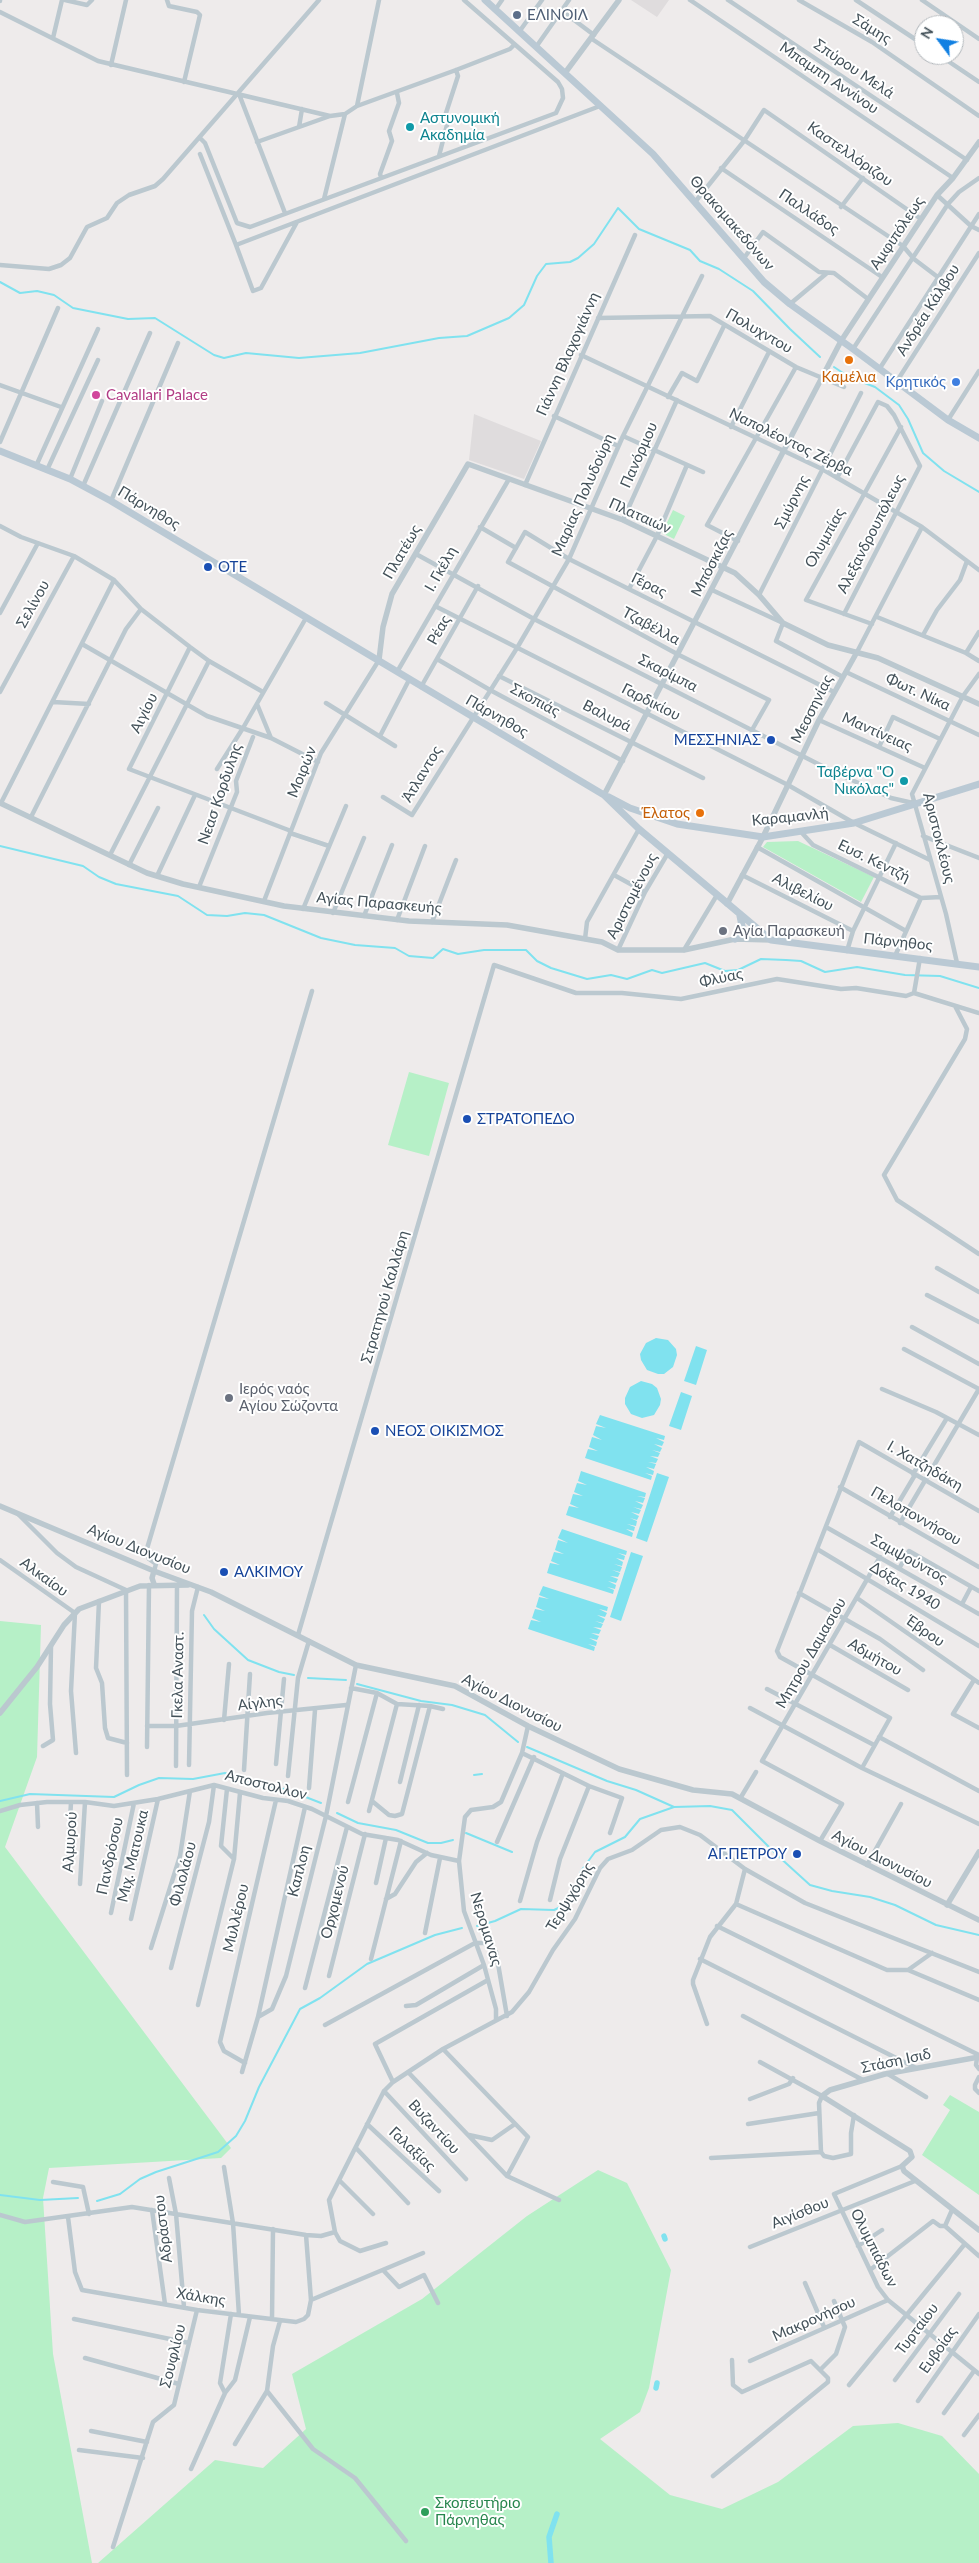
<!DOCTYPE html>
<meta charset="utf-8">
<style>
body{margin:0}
#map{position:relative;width:979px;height:2563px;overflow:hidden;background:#eeebeb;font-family:Lato,sans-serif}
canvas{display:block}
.north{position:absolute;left:914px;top:15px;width:50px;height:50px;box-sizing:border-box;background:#fff;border:1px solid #b4b9bd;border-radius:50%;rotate:301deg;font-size:14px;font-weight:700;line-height:20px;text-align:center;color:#435159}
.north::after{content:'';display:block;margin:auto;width:18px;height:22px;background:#1180e2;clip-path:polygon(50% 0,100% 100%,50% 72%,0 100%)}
</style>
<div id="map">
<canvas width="979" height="2563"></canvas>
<div class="north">N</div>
</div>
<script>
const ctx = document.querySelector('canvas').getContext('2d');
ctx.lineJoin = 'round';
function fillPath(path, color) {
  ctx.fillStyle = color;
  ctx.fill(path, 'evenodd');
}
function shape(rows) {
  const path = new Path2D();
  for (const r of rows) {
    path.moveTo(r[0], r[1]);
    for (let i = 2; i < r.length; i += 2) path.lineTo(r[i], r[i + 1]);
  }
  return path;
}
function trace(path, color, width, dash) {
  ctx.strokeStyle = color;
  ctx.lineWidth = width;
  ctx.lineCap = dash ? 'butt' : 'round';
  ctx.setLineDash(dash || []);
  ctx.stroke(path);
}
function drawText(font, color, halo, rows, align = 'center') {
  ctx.font = font + ' Lato,sans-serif';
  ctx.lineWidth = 4;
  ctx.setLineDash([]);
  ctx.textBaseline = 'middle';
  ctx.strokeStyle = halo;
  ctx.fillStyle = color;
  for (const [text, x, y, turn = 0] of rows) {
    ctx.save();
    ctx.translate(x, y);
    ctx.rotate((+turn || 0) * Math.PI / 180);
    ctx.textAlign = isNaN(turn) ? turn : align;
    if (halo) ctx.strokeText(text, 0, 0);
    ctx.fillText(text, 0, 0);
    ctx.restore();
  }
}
fillPath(shape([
 [631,0,669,0,657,17],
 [474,414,541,441,524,479,469,460]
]), '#dfdcdd');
fillPath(shape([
 [673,510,685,516,674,539,662,533],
 [798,841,874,877,861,902,763,847,767,842],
 [409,1072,449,1083,429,1156,388,1145],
 [0,1621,41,1625,37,1757,5,1847,231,2148,221,2158,49,2168,43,2198,53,2354,92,2563,0,2563],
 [950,2095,979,2112,979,2195,922,2155,950,2110,943,2105],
 [598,2170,627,2183,671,2270,649,2388,640,2412,600,2439,670,2495,722,2509,778,2482,853,2426,898,2423,942,2436,979,2474,979,2563,98,2563,215,2460,263,2468,306,2429,292,2374,422,2299,527,2216]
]), '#b6f0c7');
fillPath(shape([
 [656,1338,668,1340,676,1349,677,1355,673,1367,664,1374,658,1374,647,1370,641,1360,640,1354,646,1343],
 [696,1346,707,1350,696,1385,684,1381],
 [641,1381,652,1384,657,1388,661,1399,660,1405,654,1415,642,1418,631,1414,625,1404,625,1398,630,1387],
 [681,1392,692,1396,681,1430,669,1426],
 [600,1415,665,1436,664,1440,656,1438,664,1442,662,1446,654,1444,662,1448,660,1452,652,1450,660,1453,658,1457,650,1456,658,1459,656,1463,648,1462,656,1464,654,1469,646,1467,654,1471,653,1475,645,1473,652,1476,651,1480,585,1458,588,1449,598,1451,589,1447,592,1437,602,1440,593,1435,596,1426,606,1428,596,1424],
 [581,1471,646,1493,645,1497,637,1496,645,1498,643,1503,635,1501,643,1505,641,1509,633,1507,641,1510,639,1514,631,1512,639,1516,637,1520,630,1518,637,1521,636,1526,627,1524,635,1527,634,1531,626,1529,633,1533,632,1537,566,1515,569,1506,579,1508,570,1504,573,1494,583,1496,574,1492,577,1483,587,1485,578,1481],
 [657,1473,669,1477,647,1542,636,1538],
 [562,1529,627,1551,626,1555,618,1553,625,1556,624,1560,616,1558,623,1562,622,1566,614,1564,622,1567,620,1572,612,1570,620,1573,618,1577,610,1576,618,1579,616,1583,608,1581,616,1585,615,1589,607,1587,614,1590,613,1594,547,1573,550,1563,560,1565,551,1561,554,1552,564,1554,555,1550,558,1540,568,1543,558,1538],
 [631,1552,643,1556,621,1621,610,1617],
 [543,1586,608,1607,607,1611,599,1609,607,1613,605,1617,597,1615,605,1619,603,1623,595,1621,603,1624,601,1628,593,1627,601,1630,599,1634,591,1633,599,1636,597,1640,589,1638,597,1642,596,1646,588,1644,595,1647,594,1651,528,1629,531,1620,541,1622,532,1618,535,1609,545,1611,536,1607,539,1597,549,1599,539,1595]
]), '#80e2ef');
trace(shape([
 [0,282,20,293,37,291,54,295,73,308,128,319,155,318,214,355,224,358,246,353,299,358,360,353,439,338,467,336,509,318,524,305,537,276,546,264,570,262,578,258,594,244,618,208,639,229,690,250,700,261,719,269,753,291,790,329,820,357],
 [834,367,849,377,875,387,899,405,908,419,923,453,944,471,979,492],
 [0,846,83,866,99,877,116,884,178,896,207,915,227,916,245,913,264,915,321,938,355,945,395,948,409,956,433,958,443,949,458,954,484,950,526,950,537,961,551,968,587,979,611,975,627,979,652,970,662,973,705,963,725,971,738,970,761,959,786,960,801,961,825,972,857,967,905,975,940,976,979,988],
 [204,1615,214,1629,248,1660,279,1672,294,1675],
 [308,1678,346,1680],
 [357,1684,421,1701,452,1705,485,1715,518,1742],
 [527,1747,607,1781,636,1790,674,1807,710,1806,732,1810,777,1855,810,1885,832,1891,870,1897,895,1905,936,1925,979,1935],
 [474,1775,482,1774],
 [0,1801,30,1794,114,1797,139,1785,159,1778,193,1779,225,1773,256,1786,285,1789,321,1803],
 [337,1813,358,1823,396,1830,428,1843,441,1843,453,1840],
 [466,1833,512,1852],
 [477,1926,495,1921,521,1909,554,1910,567,1904,578,1886,581,1871,595,1852,625,1837,640,1819,674,1807],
 [0,2195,40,2200,78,2198],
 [97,2201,120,2194,140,2179,156,2172,218,2152,236,2136,245,2121,259,2087,300,2009,320,1998,367,1964,435,1935,462,1928]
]), '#80e2ef', 2);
trace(shape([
 [664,2236,665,2239],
 [656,2388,657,2383],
 [551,2563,549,2537,557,2514]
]), '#80e2ef', 5.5);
trace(shape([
 [65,0,87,5,92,0],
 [167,0,169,6,197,12,200,15,184,82],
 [690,0,953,178],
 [728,0,967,160],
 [799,0,872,42,979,116],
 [856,0,924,45],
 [922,0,979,39],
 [0,1,0,0],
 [495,10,502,0],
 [562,11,594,35],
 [0,12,98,61,330,116],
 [519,32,542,0],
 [53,38,62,0],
 [592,39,903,246,914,259,939,278],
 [536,47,569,0],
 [939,55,979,82],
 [111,65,126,0],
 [239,94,285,213],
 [357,106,379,0],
 [299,127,302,109],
 [200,138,205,143,237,223,250,227,556,113,563,98,562,89,558,82,464,0],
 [257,142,330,116,345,114,357,106,456,70,510,49,514,45],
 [200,154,236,245,600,106],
 [439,156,448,121,446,113,458,76,456,70],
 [721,168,882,277],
 [381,177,380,174,392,141,389,131,399,103,397,93],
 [937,195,971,226,979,230],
 [324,199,345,114],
 [695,202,744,141,764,110,921,219],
 [841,207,863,178],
 [236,245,253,291,261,288,297,222],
 [744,258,763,232,819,272,834,273,868,299],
 [0,265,49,269,61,265,70,258,87,227,107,218,117,203,129,195,155,186,163,179,319,0],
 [790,304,827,273],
 [598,318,710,316,796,367,844,387],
 [853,349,948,204,959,192,979,178],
 [581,355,822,469,922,527,979,570],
 [880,368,979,214],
 [897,381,979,253],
 [0,385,61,407],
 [668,397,682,373,697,381,724,326],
 [554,416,618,446],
 [948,420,979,371],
 [731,427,769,352],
 [623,436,703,472],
 [0,442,58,308],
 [36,466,98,329],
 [47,470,98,360],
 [837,478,878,402,887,406,894,415,920,466,844,614],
 [70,479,102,401],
 [525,485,635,235],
 [83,486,150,333],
 [111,501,178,343],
 [623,520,677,400],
 [0,526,21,537,74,556,114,580,141,609,190,647,209,661,263,692],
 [480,527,516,548],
 [738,541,707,525,796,367],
 [416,554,534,619,828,769,891,798,913,803],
 [629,589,657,536,687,465],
 [712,590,783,623,776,641,843,677],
 [759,595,861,393],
 [435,606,788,785,854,823,930,860],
 [0,613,38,543],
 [877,617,966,653,979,661],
 [872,624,806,600,901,427],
 [923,635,937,610,960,580,967,561],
 [82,644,207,716,271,738],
 [190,647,129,769,291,831],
 [857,652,922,527],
 [966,653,979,632],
 [437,659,490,690,623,761],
 [397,672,509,479],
 [846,672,979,735],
 [499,676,703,778],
 [421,687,478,586],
 [0,692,74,556],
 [53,702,89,704],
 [326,703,395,746],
 [257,704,271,738,318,762],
 [819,720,925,768],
 [752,730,769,700,679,655,508,562,525,532,569,559,834,692],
 [380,736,409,680],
 [879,747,893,717,940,739],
 [217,769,243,728,306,618],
 [383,797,412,815,517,648,569,559,623,436,702,276],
 [1,803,114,580],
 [31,817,126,629,141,609],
 [290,833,329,846],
 [802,833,813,845,921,898,941,897],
 [923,836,979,858],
 [757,847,906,931],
 [110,855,209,661],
 [129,865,158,808],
 [614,875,645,892],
 [742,875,853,931],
 [157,876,195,795],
 [199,887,237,792,236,781,253,737],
 [264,901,321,753,379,660],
 [303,909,346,806],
 [333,913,364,838],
 [364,916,392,845],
 [397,920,425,846],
 [432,922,456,860],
 [585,939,587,922,639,829],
 [618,950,645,892,668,853],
 [684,950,717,895],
 [847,951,853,931,896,843],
 [895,956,921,898],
 [957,963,946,914,912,794,963,696,979,674],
 [914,993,920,958],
 [955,1006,967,1029,965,1039,884,1175,897,1200,979,1254],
 [937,1268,979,1292],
 [927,1295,979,1322],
 [912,1327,979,1364],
 [904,1349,979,1389],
 [882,1389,936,1412,979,1435],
 [913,1474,947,1418],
 [840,1487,979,1567],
 [18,1514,57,1553,76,1567,126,1590,127,1775],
 [890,1517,915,1475],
 [900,1523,979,1389],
 [826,1527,979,1614],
 [817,1549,979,1646],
 [0,1560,75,1613,71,1691,76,1753],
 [900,1567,909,1551,979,1591],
 [154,1571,156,1564,149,1559,146,1552,312,991],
 [799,1593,880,1639,923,1670],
 [857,1598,979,1683],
 [99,1601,96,1668,102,1683,105,1728,108,1738,127,1743],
 [962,1604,971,1587],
 [298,1635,494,965,576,993,622,993,681,999,777,979,841,989,856,988,906,996,914,993,979,1013],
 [830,1645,908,1690],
 [974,1680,953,1714,979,1728],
 [767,1689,874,1745],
 [377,1693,397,1704,430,1706,443,1709],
 [750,1708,862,1768,979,1824],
 [224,1720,229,1664],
 [147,1726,176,1726,267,1713,346,1705],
 [879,1737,979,1791],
 [43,1746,53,1740,50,1704,51,1646],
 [147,1747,149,1585],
 [522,1753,589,1786,622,1798,610,1833],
 [276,1764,284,1679],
 [189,1765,192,1611,198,1587],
 [176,1766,177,1585],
 [862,1768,890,1718,780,1657,777,1651,859,1442,979,1511],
 [244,1770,250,1674],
 [288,1776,298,1678,309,1641],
 [400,1782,419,1705],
 [309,1788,315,1710],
 [227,1789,221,1846,234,1859],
 [741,1797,756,1772],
 [372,1801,389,1815,395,1816,402,1814,430,1706],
 [348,1802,377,1693,351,1688],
 [37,1803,38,1827],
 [0,1811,20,1805,47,1802,85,1802,114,1806,158,1799,214,1785,263,1798,288,1801,312,1809,362,1834,398,1840,431,1855,459,1861],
 [369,1811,397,1704],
 [820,1841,842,1804,762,1761,880,1557],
 [497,1842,534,1757],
 [68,1858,71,1802],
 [867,1865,901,1804],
 [376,1883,386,1838],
 [80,1884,85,1802],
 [386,1899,395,1894,416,1862,427,1853],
 [550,1900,560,1859,589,1786],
 [520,1901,537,1842,563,1773],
 [736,1904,745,1869],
 [111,1913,134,1803],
 [131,1919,158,1799],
 [717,1926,979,2055],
 [425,1933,440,1858],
 [151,1948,180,1856,190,1791],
 [371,1959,401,1841],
 [700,1959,916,2068],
 [171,1968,209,1822,214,1785],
 [908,1970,979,2000],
 [329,1976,365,1834],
 [305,1988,347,1827],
 [198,2005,234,1859,240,1793],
 [406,2006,416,2005,484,1965],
 [743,2016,863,2080],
 [258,2017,305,1807],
 [496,2019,496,2009,484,1965,464,1911,459,1861,465,1817,471,1810,493,1807,501,1802,522,1753,528,1726],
 [707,2024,693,1984,693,1980,710,1937,736,1904,887,1970,908,1970,932,1953],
 [325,2025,475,1943,486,1943,496,1952,507,2016],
 [443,2049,528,2137,507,2176],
 [977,2058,976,2065,979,2069],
 [245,2063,224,2051,220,2042,276,1800],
 [242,2072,258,2017,272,2009,286,1976,326,1816,356,1665],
 [408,2072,507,2176,559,2200],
 [888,2074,926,2097],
 [979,2077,975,2085,975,2089,979,2093],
 [393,2082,375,2044,488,1980],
 [384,2091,466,2179],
 [750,2099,789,2084,793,2078],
 [367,2124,439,2191],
 [748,2124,819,2113],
 [469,2135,492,2140,515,2124],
 [356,2148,408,2203],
 [821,2152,824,2156,833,2158,851,2154,851,2133,854,2115],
 [711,2158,821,2152,819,2103,822,2096,760,2062],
 [902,2166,834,2194,878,2287,888,2300,979,2374],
 [224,2167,233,2223,239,2315],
 [169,2178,176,2214,184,2307],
 [340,2181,373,2214],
 [53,2182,83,2187,89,2214],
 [152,2210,165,2304],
 [952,2210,945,2226,979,2256],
 [0,2215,25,2222,132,2207,306,2235,321,2236,335,2232],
 [68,2217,75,2272,82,2290,197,2310,296,2322,304,2319,308,2315,311,2300,306,2235],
 [386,2243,360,2251,340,2241,335,2232,329,2200,384,2091,393,2082,443,2049,512,2012,529,1992,553,1950,575,1919,600,1868,608,1859,632,1850,661,1830,680,1827,700,1835,745,1869,805,1903,979,1972],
 [858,2246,882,2230],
 [750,2247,915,2181],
 [383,2270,399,2287,424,2275,438,2303],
 [870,2270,933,2221,940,2226,945,2226],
 [805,2283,824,2327],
 [311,2300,423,2253],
 [74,2319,189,2343],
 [272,2319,273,2229],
 [85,2358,179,2384],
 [750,2361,888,2300],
 [820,2370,836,2354,845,2327,834,2301],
 [895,2380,959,2294],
 [849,2385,964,2245],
 [267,2391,313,2449,355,2478,406,2541],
 [225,2393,220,2383,231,2314],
 [918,2401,979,2314],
 [944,2413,974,2371],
 [91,2431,147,2442],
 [964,2435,979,2415],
 [235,2444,267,2391,273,2346,280,2321],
 [79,2450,143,2458],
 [191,2469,225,2393,235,2380,250,2317],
 [713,2476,828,2382,828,2378,811,2361,742,2392,733,2385,732,2360],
 [113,2547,153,2422,174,2405,197,2310]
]), '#bbc8cf', 4.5);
trace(shape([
 [565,73,619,0],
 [379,660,383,627,392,594,468,464,623,520,735,573,759,595,783,623,828,645,878,658,979,704],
 [604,795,841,341,937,195,953,178,979,142],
 [0,803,147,873,183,884,284,906,409,921,507,925,602,942,618,950,684,950,735,939,771,940],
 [727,904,763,837,819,720,857,652],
 [0,1506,154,1571,211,1592,356,1665,455,1686,528,1726,619,1769,693,1790,732,1794,820,1841,979,1920],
 [154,1571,152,1578,154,1584],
 [0,1713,37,1667,64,1625,79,1609,140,1586,188,1585],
 [947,1905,979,1852],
 [979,2057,885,2074,830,2090,822,2096,910,2151,912,2157,902,2166,904,2171,979,2230]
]), '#bbc8cf', 5.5);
trace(shape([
 [485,0,653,154,764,282,790,304,853,349,948,420,979,438],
 [0,451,70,479,111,501,604,795,639,829,771,940,979,967],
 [609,797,630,808,677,824,763,837,854,823,979,784],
 [735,939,743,931,740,916]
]), '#bac9d4', 7);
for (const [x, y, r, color] of [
 [517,15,5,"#5c6f8a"],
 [410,127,5,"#0f9aa8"],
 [849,360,5,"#e8710a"],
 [956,382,5,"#3f7fe0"],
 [96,395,5,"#d1479c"],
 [208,567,5,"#1a4fb4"],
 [771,740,5,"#1a4fb4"],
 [904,781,5,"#0f9aa8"],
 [700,813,5,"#e8710a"],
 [723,931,5,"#6b7280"],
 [467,1119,5,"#1a4fb4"],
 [229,1398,5,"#6b7280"],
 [375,1431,5,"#1a4fb4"],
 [224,1572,5,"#1a4fb4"],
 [797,1854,5,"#1a4fb4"],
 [425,2512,5,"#2e9e5b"]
]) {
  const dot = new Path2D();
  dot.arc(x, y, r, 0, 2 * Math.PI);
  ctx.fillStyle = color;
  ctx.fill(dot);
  trace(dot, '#fff', 2);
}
drawText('15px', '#4e5e75', '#fff', [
 ["ΕΛΙΝΟΙΛ",527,15]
], 'left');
drawText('15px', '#435159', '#fff', [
 ["Σάμης",872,29,32],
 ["Σπύρου Μελά",854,69,34],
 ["Μπαμπη Αννίνου",829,78,34],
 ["Καστελλόριζου",850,154,35],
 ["Παλλάδος",809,212,34],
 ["Θρακομακεδόνων",732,223,49],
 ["Αμφιπόλεως",897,233,-56],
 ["Ανδρέα Κάλβου",928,310,-58],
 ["Πολυχντου",759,331,30],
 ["Γιάννη Βλαχογιάννη",568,354,-66],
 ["Ναπολέοντος Ζέρβα",791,442,26],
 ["Πανόρμου",639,455,-66],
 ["Μαρίας Πολυδούρη",583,495,-66],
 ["Σμύρνης",792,502,-63],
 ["Πάρνηθος",149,508,31],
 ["Πλαταιών",640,516,24],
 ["Αλεξανδρουπόλεως",871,534,-63],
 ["Ολυμπίας",825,538,-61],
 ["Πλατέως",402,552,-60],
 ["Μπόσκιζας",712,563,-63],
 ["Ι. Γκέλη",441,569,-60],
 ["Γέρας",649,585,26],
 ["Σελίνου",33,604,-61],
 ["Τζαβέλλα",651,626,28],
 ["Ρέας",439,630,-60],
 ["Σκαρίμπα",668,673,27],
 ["Φωτ. Νίκα",918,692,25],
 ["Σκοπιάς",535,700,28],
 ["Γαρδικίου",651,702,27],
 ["Μεσσηνίας",812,709,-63],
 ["Αιγίου",144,713,-63],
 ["Πάρνηθος",497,716,30],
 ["Βαλυρά",607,716,27],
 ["Μαντίνειας",877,732,24],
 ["Μοιρών",302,772,-68],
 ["Άτλαντος",422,774,-59],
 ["Νεασ Κορδυλης",220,794,-71],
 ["Καραμανλή",790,817,-6],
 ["Αριστοκλέους",939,838,76],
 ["Ευσ. Κεντζή",874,861,26],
 ["Αλιβελίου",803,892,27],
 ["Αριστομένους",632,896,-63],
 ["Αγίας Παρασκευής",379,903,5],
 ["Πάρνηθος",898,942,6],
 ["Φλύας",721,978,-12],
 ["Στρατηγού Καλλάρη",385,1297,-74],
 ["Ι. Χατζηδάκη",925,1466,30],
 ["Πελοποννήσου",916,1516,30],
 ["Αγίου Διονυσίου",139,1549,22],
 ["Σαμψούντος",909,1559,29],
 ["Αλκαίου",44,1577,36],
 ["Δόξας 1940",905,1586,31],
 ["Έβρου",925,1631,35],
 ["Μητρου Δαμασιου",811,1653,-60],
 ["Αδμήτου",875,1657,30],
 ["Γκελα Αναστ.",178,1675,-89],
 ["Αίγλης",260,1703,-7],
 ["Αγίου Διονυσίου",512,1703,27],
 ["Αποστολλον",266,1785,14],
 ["Αλμυρού",70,1842,-86],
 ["Πανδρόσου",110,1856,-78],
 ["Μιχ. Ματουκα",133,1856,-77],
 ["Αγίου Διονυσίου",882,1859,27],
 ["Καπλοη",299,1871,-76],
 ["Φιλολάου",183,1874,-75],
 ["Τερψιχόρης",570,1897,-59],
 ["Ορχομενού",335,1902,-76],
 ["Μυλλέρου",236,1918,-77],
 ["Νερομανας",486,1929,73],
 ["Στάση Ισιδ",896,2061,-12],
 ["Βυζαντίου",434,2127,47],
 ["Γαλαξίας",412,2149,43],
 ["Αιγίσθου",800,2213,-22],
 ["Αδράστου",163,2229,-97],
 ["Ολυμπιάδων",874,2248,63],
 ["Χάλκης",201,2297,9],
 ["Μακρονήσου",814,2319,-24],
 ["Τυρταίου",917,2329,-53],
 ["Ευβοίας",938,2350,-55],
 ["Σουφλίου",173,2356,-76]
]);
drawText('15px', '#0d838f', '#fff', [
 ["Αστυνομική",420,118],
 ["Ακαδημία",420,135],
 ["Ταβέρνα \"Ο",894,772,"right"],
 ["Νικόλας\"",894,789,"right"]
], 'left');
drawText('15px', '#c56008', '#fff', [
 ["Καμέλια",849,377],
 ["Έλατος",690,813,"right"]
]);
drawText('15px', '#366cbe', '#fff', [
 ["Κρητικός",946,382]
], 'right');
drawText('15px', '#b23c85', '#fff', [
 ["Cavallari Palace",106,395]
], 'left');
drawText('15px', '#164399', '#fff', [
 ["ΟΤΕ",218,567],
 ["ΜΕΣΣΗΝΙΑΣ",761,740,"right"],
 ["ΣΤΡΑΤΟΠΕΔΟ",477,1119],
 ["ΝΕΟΣ ΟΙΚΙΣΜΟΣ",385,1431],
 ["ΑΛΚΙΜΟΥ",234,1572],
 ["ΑΓ.ΠΕΤΡΟΥ",787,1854,"right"]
], 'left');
drawText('15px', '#5b616d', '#fff', [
 ["Αγία Παρασκευή",733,931],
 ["Ιερός ναός",239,1389],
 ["Αγίου Σώζοντα",239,1406]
], 'left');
drawText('15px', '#27864d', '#fff', [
 ["Σκοπευτήριο",435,2503],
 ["Πάρνηθας",435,2520]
], 'left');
</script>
